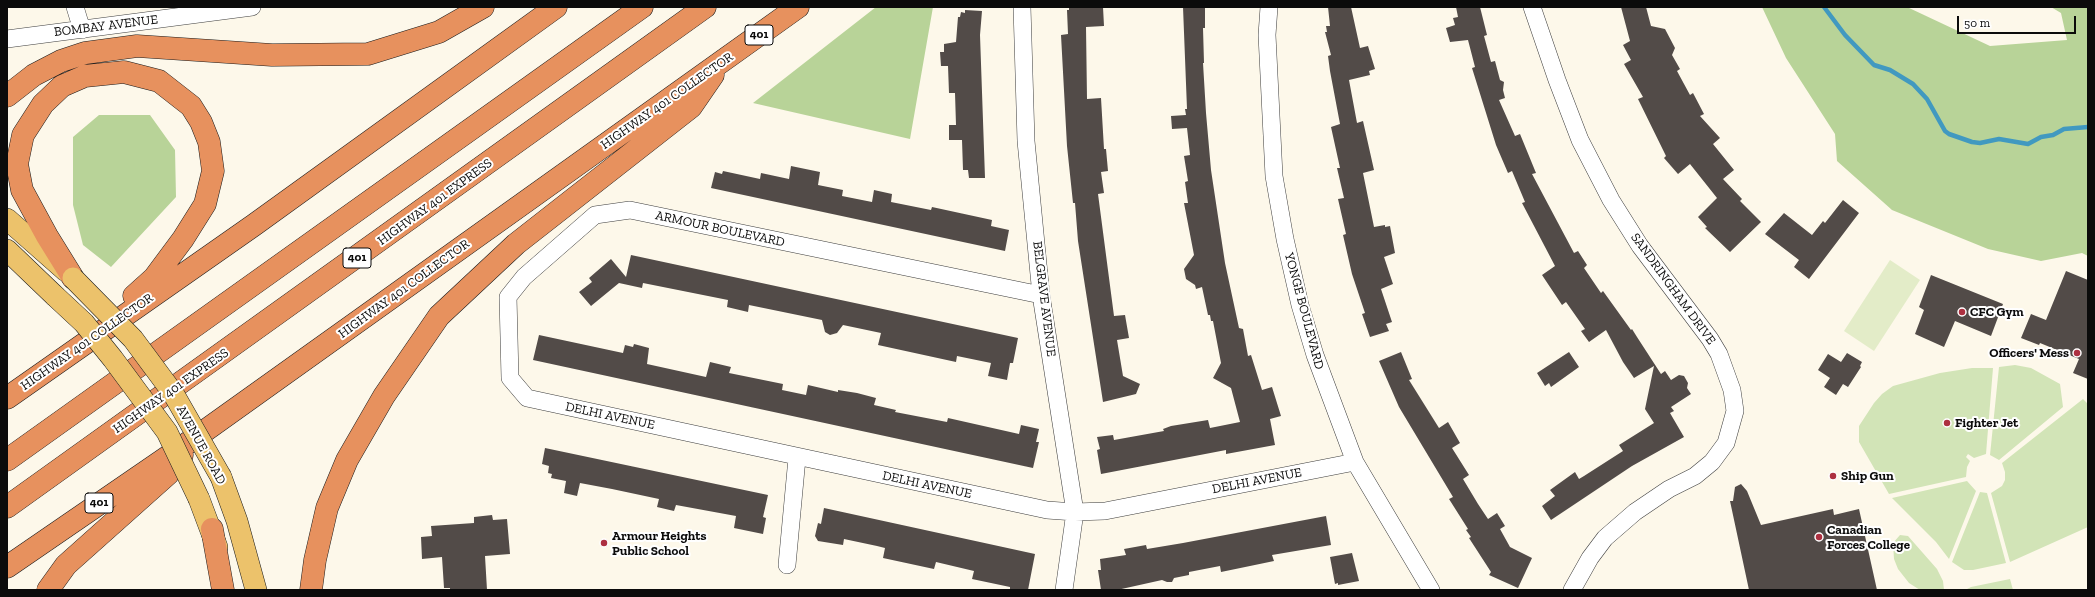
<!DOCTYPE html>
<style>
body{margin:0}
#map{position:relative;width:2095px;height:597px;overflow:hidden;background:#fdf8ea;font-family:"Zilla Slab",serif}
canvas{display:block}
.frame{position:absolute;inset:0;border:8px solid #0b0b0b;pointer-events:none}
.scale{position:absolute;left:1957px;top:16px;width:119px;height:18px;box-sizing:border-box;border:2px solid #0b0b0b;border-top:0;padding-left:5px;font-size:12px;line-height:14px;white-space:nowrap;color:#0b0b0b;-webkit-text-stroke:3px #fff;paint-order:stroke}
</style>
<div id="map">
<canvas width="2095" height="597"></canvas>
<div class="frame"></div>
<div class="scale">50 m</div>
</div>
<script>
const ctx = document.querySelector('canvas').getContext('2d');
ctx.lineJoin = 'round';
function fillPath(path, color) {
  ctx.fillStyle = color;
  ctx.fill(path, 'evenodd');
}
function shape(rows) {
  const path = new Path2D();
  for (const r of rows) {
    path.moveTo(r[0], r[1]);
    for (let i = 2; i < r.length; i += 2) path.lineTo(r[i], r[i + 1]);
  }
  return path;
}
function trace(path, color, width, dash) {
  ctx.strokeStyle = color;
  ctx.lineWidth = width;
  ctx.lineCap = dash ? 'butt' : 'round';
  ctx.setLineDash(dash || []);
  ctx.stroke(path);
}
function drawText(font, color, halo, rows, align = 'center') {
  ctx.font = font + ' "Zilla Slab",serif';
  ctx.lineWidth = 4;
  ctx.setLineDash([]);
  ctx.textBaseline = 'middle';
  ctx.strokeStyle = halo;
  ctx.fillStyle = color;
  for (const [text, x, y, turn = 0] of rows) {
    ctx.save();
    ctx.translate(x, y);
    ctx.rotate((+turn || 0) * Math.PI / 180);
    ctx.textAlign = isNaN(turn) ? turn : align;
    if (halo) ctx.strokeText(text, 0, 0);
    ctx.fillText(text, 0, 0);
    ctx.restore();
  }
}
fillPath(shape([
 [2015,365,2031,368,2060,384,2063,407,1999,460,1990,455,1999,367],
 [1972,368,1993,368,1986,454,1974,458,1968,454,1966,457,1970,461,1967,467,1966,477,1889,494,1859,442,1859,426,1874,403,1882,394,1893,386,1940,373],
 [2083,399,2088,404,2088,527,2010,562,1991,493,2002,486,2005,480,2005,472,2002,463],
 [1967,481,1976,491,1949,559,1936,542,1892,498],
 [1980,492,1987,493,2006,563,1973,570,1964,570,1952,562],
 [1900,535,1908,536,1937,569,1943,581,1944,590,1920,590,1909,583,1898,569,1894,559,1893,543],
 [2010,579,2013,590,1965,590,1971,587]
]), '#d2e4b7');
fillPath(shape([
 [876,7,933,7,910,139,753,103],
 [1762,7,1907,7,1990,46,2067,40,2061,13,2051,7,2088,7,2088,256,2082,253,2041,261,1988,249,1892,210,1837,161,1835,134,1786,58],
 [99,115,150,115,175,150,176,197,111,267,83,245,73,205,73,137]
]), '#b8d398');
fillPath(shape([
 [1890,260,1920,280,1874,351,1844,331]
]), '#e3ecc8');
trace(shape([
 [1824,7,1845,35,1874,65,1890,70,1913,84,1927,99,1945,131,1949,134,1972,142,1980,143,1999,139,2028,144,2041,137,2053,135,2064,129,2088,127]
]), '#4199c0', 4.5);
fillPath(shape([
 [1069,7,1103,7,1104,26,1086,27,1087,99,1101,98,1104,149,1106,149,1108,171,1101,172,1104,193,1098,194,1114,316,1125,315,1129,338,1117,340,1123,376,1140,384,1136,394,1103,402,1078,241,1075,203,1073,203,1067,146,1061,35,1068,34,1067,10,1069,10],
 [1183,7,1205,7,1205,28,1203,28,1204,63,1203,63,1206,113,1211,170,1225,263,1239,328,1243,329,1248,356,1251,355,1262,390,1272,387,1281,416,1270,419,1275,445,1226,454,1226,450,1101,474,1097,450,1100,449,1097,437,1113,435,1114,440,1164,431,1163,429,1171,426,1208,420,1210,428,1240,422,1231,388,1213,378,1221,363,1213,321,1211,321,1210,315,1208,315,1202,287,1196,289,1195,285,1186,279,1184,269,1194,255,1184,203,1188,203,1185,182,1188,181,1184,156,1190,155,1187,128,1172,129,1171,116,1186,115,1185,109,1187,109],
 [1328,7,1351,7,1360,48,1368,46,1375,69,1369,71,1370,75,1349,80,1357,123,1363,121,1374,170,1363,173,1374,227,1385,225,1385,227,1390,226,1395,253,1384,257,1393,284,1381,289,1392,322,1386,324,1389,331,1370,337,1362,314,1365,313,1352,274,1343,235,1346,234,1338,199,1344,198,1337,168,1340,168,1331,127,1340,124,1330,71,1328,56,1331,55,1325,32,1327,32,1326,26,1330,26],
 [1456,7,1480,7,1487,35,1484,36,1491,62,1495,61,1500,80,1504,82,1503,90,1505,98,1499,100,1515,136,1520,134,1536,173,1532,174,1574,253,1578,251,1587,265,1584,268,1601,293,1603,291,1631,330,1632,329,1637,337,1661,374,1665,371,1671,380,1679,375,1684,376,1688,383,1687,388,1691,394,1671,407,1674,411,1670,413,1684,437,1632,466,1551,520,1542,506,1555,496,1550,490,1575,472,1579,479,1584,476,1623,451,1619,445,1654,423,1645,409,1654,366,1634,378,1623,362,1606,330,1589,342,1581,331,1585,329,1566,302,1562,305,1542,275,1555,266,1522,203,1525,202,1512,171,1508,173,1496,145,1472,68,1475,67,1468,40,1450,42,1446,28,1455,25,1453,18,1458,17],
 [1621,7,1646,7,1651,26,1665,29,1675,48,1672,55,1680,69,1677,71,1690,95,1693,93,1704,114,1700,116,1720,138,1713,144,1734,170,1723,179,1742,199,1740,201,1761,222,1730,252,1705,228,1707,227,1698,217,1717,198,1690,164,1678,174,1664,158,1666,156,1638,99,1643,97,1624,64,1631,60,1623,45,1630,41],
 [965,10,982,11,980,35,985,178,969,178,968,170,963,170,962,140,949,140,949,125,956,125,955,93,949,93,948,66,941,66,940,52,944,52,944,44,956,42,958,17,960,17,961,12,965,13],
 [791,166,820,172,818,185,843,190,842,196,872,202,874,190,892,194,891,202,931,210,932,207,992,220,991,226,1009,230,1005,251,711,188,715,172,722,174,723,171,760,179,761,173,789,179],
 [1843,200,1859,213,1809,279,1794,267,1799,260,1765,234,1784,213,1812,235,1823,221,1825,223],
 [631,255,1018,338,1013,363,1010,363,1007,380,988,376,991,363,957,356,956,362,878,345,881,333,843,325,837,333,830,335,825,332,822,320,749,305,748,312,727,307,728,300,643,283,642,288,619,283,591,306,579,292,592,282,589,278,611,259,626,277],
 [2066,271,2088,280,2088,379,2073,373,2079,359,2040,343,2039,345,2021,338,2031,314,2046,320],
 [1931,275,2003,304,1991,336,1955,321,1944,347,1915,334,1924,310,1919,307],
 [539,335,623,353,625,345,633,347,634,344,649,348,647,364,706,377,710,362,731,367,729,373,783,384,782,390,806,395,808,385,838,392,838,390,857,393,876,398,874,405,896,410,895,412,947,422,948,418,1019,434,1021,425,1039,429,1036,442,1039,442,1033,468,533,360],
 [1401,352,1412,379,1409,380,1439,428,1448,422,1460,443,1452,448,1469,475,1463,479,1478,504,1488,519,1497,513,1505,526,1500,529,1510,547,1532,558,1518,588,1489,575,1491,572,1469,538,1471,537,1466,530,1468,529,1449,499,1453,497,1399,407,1379,361],
 [1569,352,1579,367,1551,387,1549,383,1545,386,1537,373],
 [1847,353,1862,362,1860,366,1861,367,1848,387,1843,384,1836,395,1824,387,1830,378,1818,370,1828,354,1841,362],
 [545,448,768,495,763,517,766,518,763,534,734,528,736,516,676,505,674,511,657,507,659,499,612,489,580,483,577,496,564,493,566,481,551,478,552,474,548,473,549,466,542,464],
 [1741,484,1747,491,1761,525,1833,509,1834,515,1859,509,1877,590,1749,590,1730,501,1733,501,1735,487],
 [824,508,1035,554,1028,590,1010,590,1010,587,972,579,974,571,936,562,934,569,883,558,885,548,877,546,844,539,843,545,818,541,815,536,818,523,821,524],
 [492,515,493,520,507,519,510,554,485,556,487,590,450,590,450,588,444,588,442,557,422,559,421,537,432,536,431,526,474,523,474,517],
 [1326,516,1331,545,1272,555,1274,561,1250,566,1221,572,1220,566,1189,572,1189,575,1174,578,1172,582,1167,582,1162,580,1117,590,1101,590,1098,570,1101,570,1100,559,1126,555,1124,549,1146,545,1147,549,1183,543],
 [1352,553,1359,581,1338,585,1338,583,1335,584,1330,557]
]), '#524b48');
const minor = shape([
 [75,7,82,30],
 [1022,7,1026,141,1041,295,1075,512,1064,590],
 [1269,7,1267,35,1274,176,1285,239,1300,305,1315,355,1355,462,1431,590],
 [1532,7,1557,80,1580,140,1611,200,1640,246,1710,339,1719,354,1732,390,1735,411,1726,443,1712,462,1695,476,1669,489,1635,512,1605,538,1590,558,1572,590],
 [7,39,252,7],
 [1041,295,630,210,595,215,524,277,508,297,510,378,527,398,1047,510,1075,512,1105,511,1355,462],
 [787,565,797,458]
]);
const major = shape([
 [7,219,66,271],
 [7,250,55,296],
 [221,477,237,521,256,590],
 [199,499,217,547]
]);
const highway = shape([
 [7,96,34,75,61,61,85,53,137,46,272,55,368,54,439,32,483,7],
 [73,278,47,236,22,190,17,164,23,135,43,104,62,86,85,76,124,72,159,81,191,106,201,122,209,142,213,171,205,204,183,239,154,278,134,296],
 [7,398,254,225,556,7],
 [7,460,642,7],
 [7,507,705,7],
 [212,529,223,590],
 [7,567,192,440,798,7],
 [48,590,66,565,168,474,182,455],
 [311,590,315,560,327,508,347,460,384,396,439,316,516,244,691,107,713,75]
]);
trace(minor, '#3e3e3e', 18);
trace(major, '#1c1c1c', 22);
trace(highway, '#1c1c1c', 23);
trace(minor, '#fff', 17);
trace(major, '#ecc26b', 21);
trace(highway, '#e7915e', 22);
const majorBridge = shape([
 [73,278,133,339,173,393,221,477],
 [55,296,84,323,113,359,167,432,199,499]
]);
trace(majorBridge, '#1c1c1c', 22, []);
trace(majorBridge, '#ecc26b', 21);
for (const [x, y, r, color] of [
 [1962,312,4,"#ad3040"],
 [2077,353,4,"#ad3040"],
 [1947,423,4,"#ad3040"],
 [1833,476,4,"#ad3040"],
 [1819,537,4,"#ad3040"],
 [604,543,4,"#ad3040"]
]) {
  const dot = new Path2D();
  dot.arc(x, y, r, 0, 2 * Math.PI);
  ctx.fillStyle = color;
  ctx.fill(dot);
  trace(dot, '#fff', 1.5);
}
for (const [x, y, w] of [
 [759,35,28],
 [357,258,28],
 [99,503,28]
]) {
  const box = new Path2D();
  box.roundRect(x - w / 2, y - 10, w, 20, 3);
  ctx.fillStyle = '#fff';
  ctx.fill(box);
  trace(box, '#0b0b0b', 1);
}
drawText('bold 12px', '#0b0b0b', null, [
 ["401",759,35],
 ["401",357,258],
 ["401",99,503]
]);
drawText('13px', '#0b0b0b', '#fff', [
 ["BOMBAY AVENUE",106,26,-7],
 ["HIGHWAY 401 COLLECTOR",667,101,-35],
 ["HIGHWAY 401 EXPRESS",435,202,-36],
 ["ARMOUR BOULEVARD",720,229,12],
 ["HIGHWAY 401 COLLECTOR",404,289,-36],
 ["SANDRINGHAM DRIVE",1673,289,54],
 ["BELGRAVE AVENUE",1044,299,83],
 ["YONGE BOULEVARD",1304,311,75],
 ["HIGHWAY 401 COLLECTOR",87,342,-35],
 ["HIGHWAY 401 EXPRESS",171,391,-35],
 ["DELHI AVENUE",610,416,12],
 ["AVENUE ROAD",201,445,61],
 ["DELHI AVENUE",1257,481,-11],
 ["DELHI AVENUE",927,485,12]
]);
drawText('bold 13px', '#0b0b0b', '#fff', [
 ["CFC Gym",1970,312],
 ["Officers' Mess",2069,353,"right"],
 ["Fighter Jet",1955,423],
 ["Ship Gun",1841,476],
 ["Canadian",1827,530],
 ["Forces College",1827,545],
 ["Armour Heights",612,536],
 ["Public School",612,551]
], 'left');
</script>
